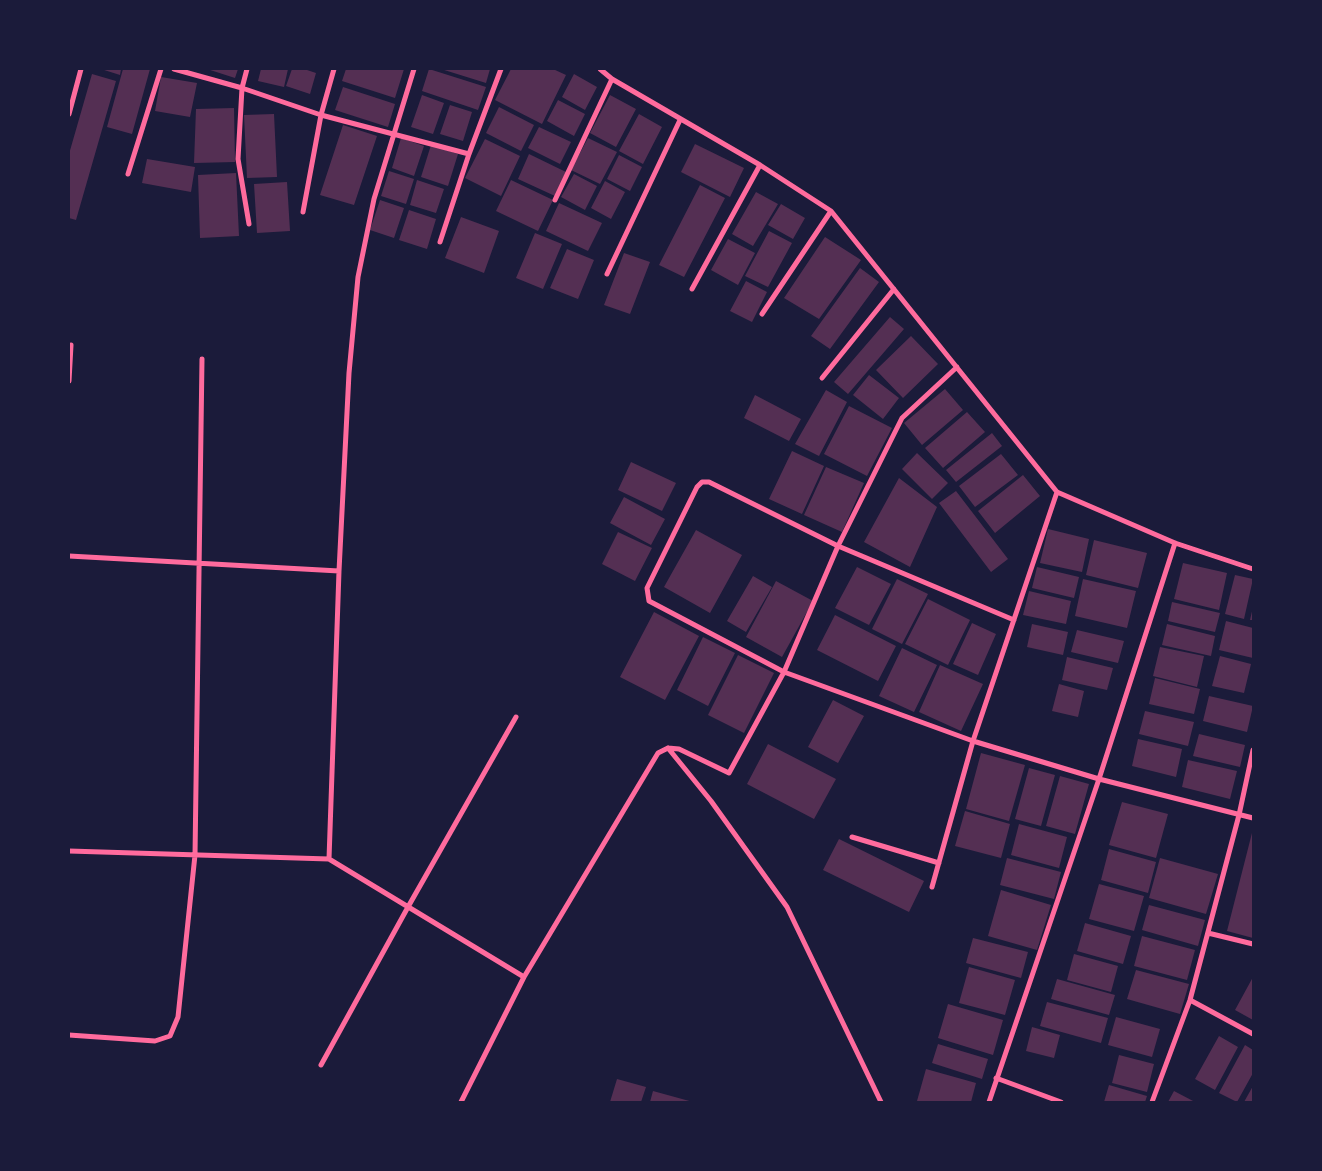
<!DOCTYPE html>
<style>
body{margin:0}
#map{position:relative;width:1322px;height:1171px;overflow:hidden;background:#1b1b3a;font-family:"Alegreya Sans",sans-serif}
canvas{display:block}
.frame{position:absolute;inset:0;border:70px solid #1b1b3a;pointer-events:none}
</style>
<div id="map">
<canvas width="1322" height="1171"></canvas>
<div class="frame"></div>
</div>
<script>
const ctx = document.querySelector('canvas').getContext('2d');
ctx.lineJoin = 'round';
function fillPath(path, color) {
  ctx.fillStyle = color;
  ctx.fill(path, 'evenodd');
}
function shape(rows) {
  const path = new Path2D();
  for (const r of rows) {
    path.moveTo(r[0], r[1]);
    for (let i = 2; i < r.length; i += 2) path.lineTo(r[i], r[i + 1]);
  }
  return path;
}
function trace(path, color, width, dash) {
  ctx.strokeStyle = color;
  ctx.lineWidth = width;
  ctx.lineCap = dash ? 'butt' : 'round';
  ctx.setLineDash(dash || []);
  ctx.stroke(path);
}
fillPath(shape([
 [101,69,121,69,120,75],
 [123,69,150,69,132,134,107,127],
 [207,69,238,69,235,78],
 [261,69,288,69,284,87,258,81],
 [292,69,304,69,316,73,310,94,286,86],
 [346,69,404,69,395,98,342,81],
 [429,69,486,87,478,110,422,91],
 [441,69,490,69,486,83],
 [511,69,553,69,566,75,542,124,495,100],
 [92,74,116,81,76,220,69,218,69,154],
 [574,74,597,87,585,110,562,97],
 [161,77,197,83,190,117,155,111],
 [343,87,395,104,388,127,335,110],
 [422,95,444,103,433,134,411,127],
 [610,95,636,109,616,147,590,133],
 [558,100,585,114,574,136,547,121],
 [450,105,472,112,463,141,440,134],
 [499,107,534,125,521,151,486,133],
 [234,108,235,162,194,163,196,109],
 [274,114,277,177,247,178,244,115],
 [639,114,662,127,643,164,619,151],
 [343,125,377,136,354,205,320,195],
 [539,127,571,142,560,164,528,148],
 [401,138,424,146,414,176,392,168],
 [588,138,617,152,600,184,571,170],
 [485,139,520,156,501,196,465,178],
 [695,144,744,168,730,197,681,172],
 [431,145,458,154,448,186,421,177],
 [529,154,566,172,555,196,518,179],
 [619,155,642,167,630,191,607,179],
 [147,159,195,167,191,192,142,183],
 [389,171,414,179,406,204,381,196],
 [236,173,239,236,200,238,198,175],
 [574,174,597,186,585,210,561,197],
 [417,180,444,189,436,213,410,205],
 [511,180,553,200,538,231,496,211],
 [605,181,625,192,611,219,591,208],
 [287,182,290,231,257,233,254,184],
 [700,185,725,198,684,277,659,265],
 [756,192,778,204,753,246,732,234],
 [380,200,404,208,394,238,370,230],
 [559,203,602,223,588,251,546,231],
 [781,204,805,218,793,239,768,225],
 [409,210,436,219,427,249,399,240],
 [461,217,499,231,484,273,445,258],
 [769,231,792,243,768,287,745,276],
 [535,233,562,244,543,289,516,278],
 [825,237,861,260,819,319,784,298],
 [728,239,755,253,738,285,711,270],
 [567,249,594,260,578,299,550,288],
 [624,253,650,262,630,314,604,305],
 [860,268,879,282,830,349,811,336],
 [746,281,767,292,752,322,730,311],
 [890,317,904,329,848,394,834,382],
 [911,336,938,364,903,398,876,370],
 [869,375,899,398,883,419,853,395],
 [945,389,963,410,922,445,904,423],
 [826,390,847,402,819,456,795,444],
 [755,395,801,419,789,441,744,418],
 [849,406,892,428,867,476,824,454],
 [967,412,985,432,943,468,925,448],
 [992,433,1002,446,956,482,946,470],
 [792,451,824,466,802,514,769,499],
 [917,453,948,483,932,499,902,469],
 [1001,454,1018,475,975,507,959,486],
 [631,462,676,483,662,511,618,490],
 [826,467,864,483,842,532,804,515],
 [1023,475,1040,496,995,533,978,511],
 [899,478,937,507,910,567,864,542],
 [956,491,1008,559,991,572,939,503],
 [624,497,665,519,651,545,610,523],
 [1048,529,1089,539,1082,572,1040,563],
 [696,530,742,555,710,613,664,587],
 [618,532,652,548,635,581,602,564],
 [1094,540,1147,553,1138,588,1086,575],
 [1183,563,1227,573,1219,610,1174,599],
 [857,567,891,584,869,625,835,608],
 [1037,567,1079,577,1074,598,1032,588],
 [1235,575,1253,579,1244,619,1225,614],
 [753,576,772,587,746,632,727,621],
 [897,579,928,594,902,644,872,629],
 [1083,579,1136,591,1127,628,1075,616],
 [776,581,813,601,782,657,746,637],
 [1029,591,1071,601,1066,624,1023,615],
 [928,599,970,620,948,665,905,644],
 [1172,602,1220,613,1215,632,1168,621],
 [1253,607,1253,620,1250,620],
 [654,612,699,636,665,700,620,677],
 [835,615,896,646,878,681,817,650],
 [1226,621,1253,628,1253,658,1219,650],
 [972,623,996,634,978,675,953,664],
 [1032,624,1068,632,1063,655,1027,647],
 [1167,624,1215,636,1211,656,1162,645],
 [1077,630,1124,641,1118,663,1071,652],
 [703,637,735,653,708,706,677,690],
 [1160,647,1204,656,1197,687,1153,676],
 [902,648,937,665,914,712,879,696],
 [738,655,774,673,744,733,708,715],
 [1220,656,1251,664,1244,693,1212,686],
 [1067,657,1113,668,1107,690,1062,680],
 [940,665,983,684,961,731,919,712],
 [1155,678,1200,689,1194,714,1149,704],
 [1059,684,1084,691,1078,717,1052,711],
 [1209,696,1253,706,1247,732,1203,721],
 [833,700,864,716,838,763,808,747],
 [1145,711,1194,722,1188,746,1139,734],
 [1199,734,1245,745,1240,767,1193,756],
 [1138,739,1182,749,1176,777,1132,766],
 [768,744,836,779,814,819,747,784],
 [981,753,1025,765,1009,821,966,809],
 [1188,760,1237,771,1230,799,1182,787],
 [1029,768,1055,775,1041,826,1015,819],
 [1060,776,1089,784,1075,834,1046,826],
 [1122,802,1168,814,1156,858,1109,845],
 [965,811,1010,824,1001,858,955,846],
 [1019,824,1067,837,1059,868,1011,855],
 [1253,829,1253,938,1227,931],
 [839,839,924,881,909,912,823,870],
 [1109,849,1156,862,1148,893,1101,880],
 [1007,858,1061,872,1054,899,1000,885],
 [1160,858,1218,874,1206,914,1149,898],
 [1099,884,1144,896,1134,931,1089,919],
 [1001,890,1051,905,1037,950,988,936],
 [1149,905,1205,920,1198,946,1142,930],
 [1085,923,1131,936,1123,964,1077,951],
 [1142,936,1195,950,1187,980,1134,966],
 [973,938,1028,952,1021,978,966,963],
 [1074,954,1118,966,1111,992,1067,980],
 [969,967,1015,980,1005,1015,959,1003],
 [1136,970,1189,984,1180,1014,1127,999],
 [1253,977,1253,1020,1235,1010],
 [1057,979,1115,995,1109,1015,1051,999],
 [1047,1002,1108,1018,1101,1043,1040,1026],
 [948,1004,1003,1020,993,1055,938,1038],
 [1116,1017,1160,1029,1152,1057,1108,1045],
 [1032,1027,1060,1035,1054,1058,1026,1051],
 [1219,1036,1238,1047,1215,1090,1195,1079],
 [938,1044,988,1059,982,1079,932,1063],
 [1245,1045,1253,1050,1253,1073,1237,1102,1219,1093],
 [1119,1055,1154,1064,1147,1092,1112,1083],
 [926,1069,976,1083,971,1102,917,1101],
 [617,1079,646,1087,641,1102,610,1102],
 [1109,1085,1147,1096,1145,1102,1104,1102],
 [1253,1086,1253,1102,1244,1102],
 [653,1091,693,1102,650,1102],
 [1174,1091,1195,1102,1168,1102]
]), '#542f53');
trace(shape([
 [174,69,242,88,321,115,469,154],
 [247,69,242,88,238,159,249,224],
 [600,69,612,79,760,165,831,211,1057,492,1175,543,1253,569],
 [69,114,81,69],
 [128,174,161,69],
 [555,200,612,79],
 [303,212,321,115,334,69],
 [440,242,469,154,501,69],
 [607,274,680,120],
 [692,289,760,165],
 [762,314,831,211],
 [822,378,894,289],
 [69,381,71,345],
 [69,556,339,571],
 [1014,620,838,546,709,482,702,482,697,487,647,588,649,601,784,672,973,741,1099,779,1253,818],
 [668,748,711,801,787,907,881,1102],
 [852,837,939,863],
 [69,851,329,859,339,571,349,373,358,277,374,199,414,69],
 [329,859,524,977],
 [932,887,973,741,1057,492],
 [1208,933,1253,944],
 [1190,1000,1253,1034],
 [69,1035,155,1041,170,1036,178,1017,195,855,202,359],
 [321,1065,408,907,516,717],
 [996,1078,1061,1102],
 [461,1102,524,977,658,753,668,748,679,749,729,773,784,672,838,546,902,418,957,367],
 [989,1102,1099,779,1175,543],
 [1152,1102,1190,1000,1239,815,1253,750]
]), '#ff6b9d', 5);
</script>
